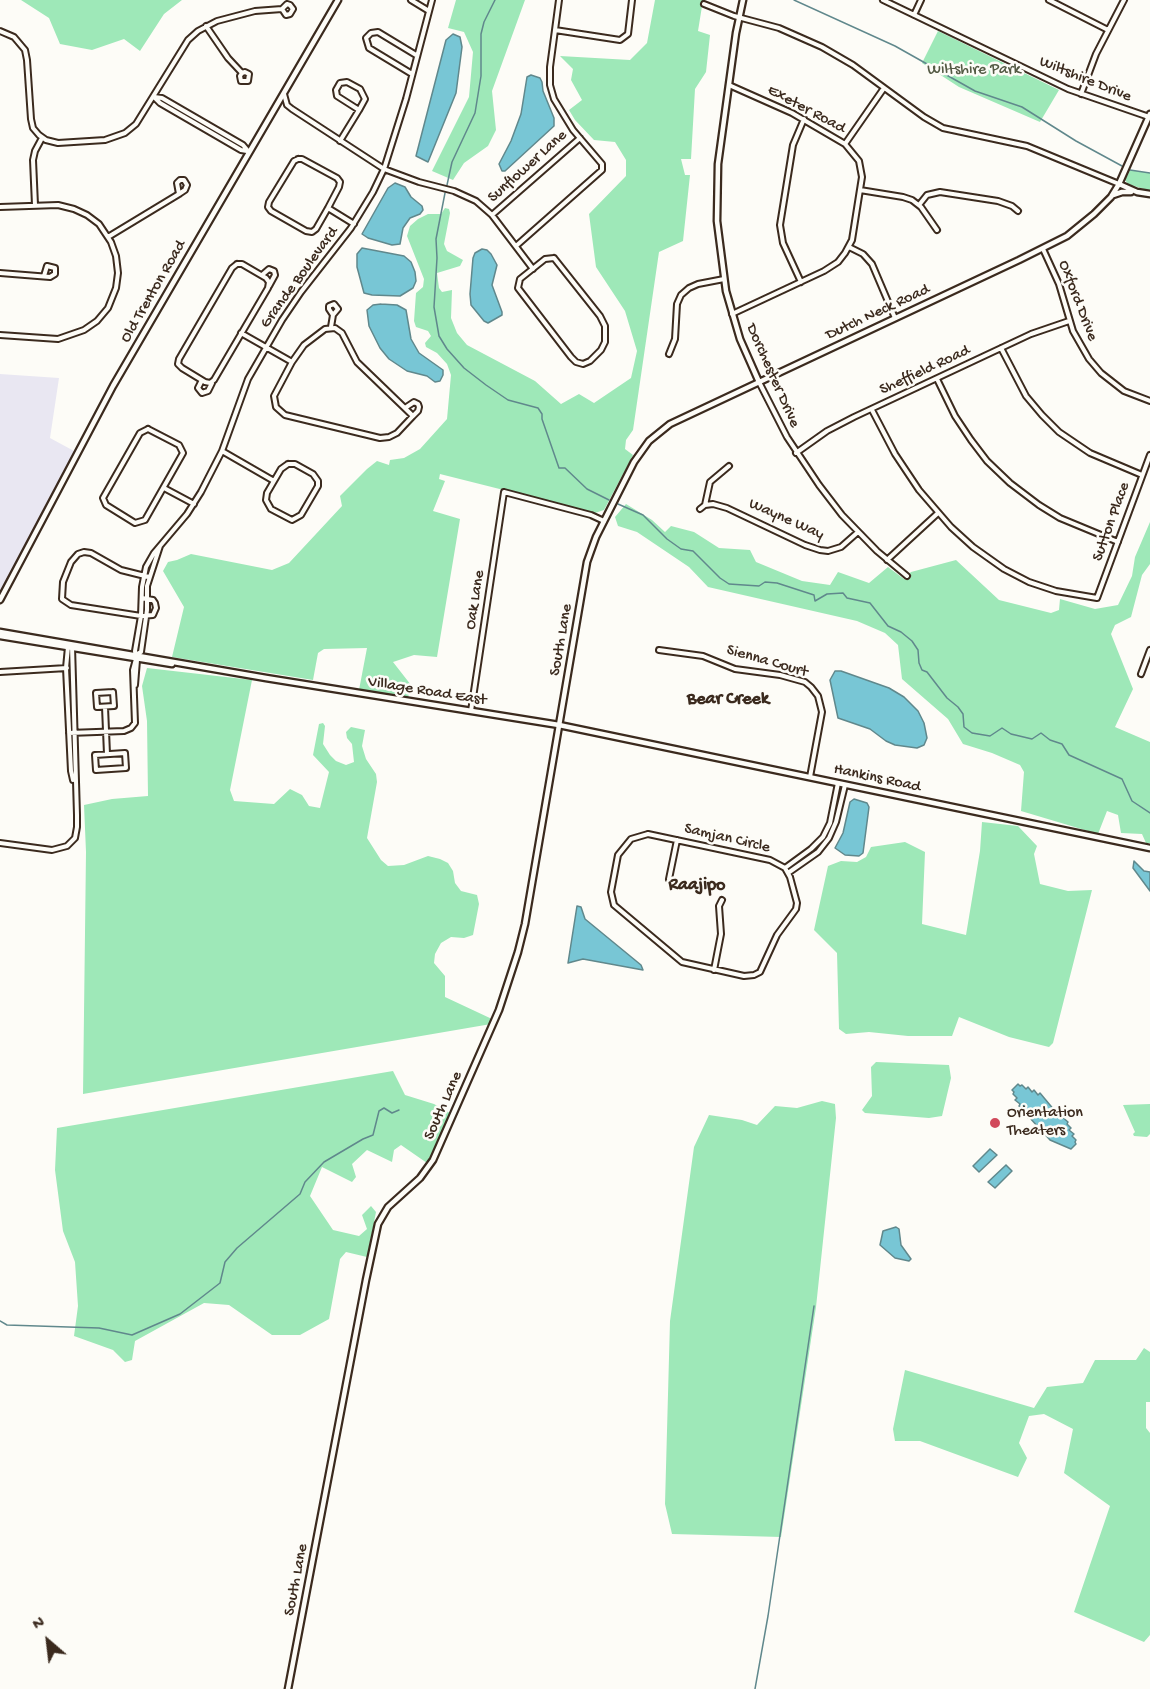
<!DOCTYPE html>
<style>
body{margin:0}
#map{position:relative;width:1150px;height:1689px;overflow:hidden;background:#fdfcf7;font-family:"Gochi Hand",sans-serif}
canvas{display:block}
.north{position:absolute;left:18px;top:1611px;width:60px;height:60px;-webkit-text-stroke:4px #fdfcf7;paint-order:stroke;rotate:332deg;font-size:16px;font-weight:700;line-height:24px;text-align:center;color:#3b2a1e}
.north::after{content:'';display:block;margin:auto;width:21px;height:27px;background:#3b2a1e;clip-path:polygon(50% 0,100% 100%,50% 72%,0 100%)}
</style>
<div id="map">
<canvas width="1150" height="1689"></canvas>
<div class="north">N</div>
</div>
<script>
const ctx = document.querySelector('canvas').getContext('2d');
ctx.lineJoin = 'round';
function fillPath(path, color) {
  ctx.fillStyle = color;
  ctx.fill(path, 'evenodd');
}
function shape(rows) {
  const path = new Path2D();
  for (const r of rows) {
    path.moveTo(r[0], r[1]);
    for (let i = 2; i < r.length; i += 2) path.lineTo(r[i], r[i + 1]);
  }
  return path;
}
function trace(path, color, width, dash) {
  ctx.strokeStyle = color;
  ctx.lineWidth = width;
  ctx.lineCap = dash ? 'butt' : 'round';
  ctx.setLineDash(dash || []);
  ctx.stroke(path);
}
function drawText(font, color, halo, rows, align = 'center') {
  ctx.font = font + ' "Gochi Hand",sans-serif';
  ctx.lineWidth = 5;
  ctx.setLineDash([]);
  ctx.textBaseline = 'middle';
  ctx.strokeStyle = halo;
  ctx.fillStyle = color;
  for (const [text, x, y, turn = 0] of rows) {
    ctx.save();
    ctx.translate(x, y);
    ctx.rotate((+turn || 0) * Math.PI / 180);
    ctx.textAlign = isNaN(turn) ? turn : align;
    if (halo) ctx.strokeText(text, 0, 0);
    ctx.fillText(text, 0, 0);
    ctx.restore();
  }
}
fillPath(shape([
 [0,374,59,378,50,438,74,451,0,593]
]), '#e9e7f2');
fillPath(shape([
 [21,0,182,0,164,14,140,51,124,39,92,50,60,44,49,18],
 [456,0,525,0,492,91,496,130,488,146,464,163,453,180,432,171,469,97,473,52,464,32,448,28],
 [655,0,703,0,698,31,710,35,706,72,695,89,691,159,681,159,685,175,690,175,683,241,659,252,633,430,626,440,625,449,633,455,604,510,595,513,440,474,439,479,445,481,433,511,460,519,437,657,414,655,393,662,411,685,408,698,359,690,367,648,324,649,318,653,313,680,172,657,184,607,163,571,168,562,177,560,191,554,272,570,289,563,342,506,340,496,367,469,377,461,389,465,390,460,404,458,420,449,447,419,451,375,447,364,437,353,426,347,425,343,431,336,428,331,416,327,414,321,416,293,423,287,424,279,407,236,410,226,418,219,428,214,441,214,445,208,449,209,450,213,444,244,447,251,463,260,460,266,437,273,439,288,442,292,452,290,451,318,457,333,467,345,535,381,561,404,579,394,594,403,631,378,637,351,625,311,596,267,589,214,626,176,626,160,615,142,594,140,575,120,569,110,582,100,571,80,573,69,560,56,630,60,647,43],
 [938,31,1059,90,1040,122,959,87,922,63],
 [1130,170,1150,173,1150,191,1128,184,1125,180],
 [626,504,652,520,665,532,671,526,694,532,719,548,750,550,756,562,802,581,830,585,838,572,869,583,888,567,904,579,911,572,956,560,999,600,1051,613,1059,610,1060,599,1095,609,1118,605,1132,576,1135,557,1150,522,1150,564,1142,575,1131,617,1115,625,1111,634,1133,689,1115,727,1150,742,1150,843,1146,843,1142,834,1121,833,1118,815,1107,811,1098,834,1021,811,1024,772,1020,765,992,753,963,744,948,719,902,679,898,645,885,633,857,621,708,587,689,567,637,532,618,526,615,517],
 [147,668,252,680,230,790,234,801,274,804,290,789,302,795,309,806,320,808,329,772,313,755,319,724,323,723,325,726,323,744,330,755,336,761,346,765,354,762,352,744,347,738,346,732,351,727,365,730,362,746,366,759,376,774,377,782,367,838,381,860,388,866,404,865,428,856,440,859,448,863,453,871,455,883,461,891,477,895,479,904,473,935,464,938,451,937,441,943,435,954,434,963,445,976,445,997,492,1019,491,1024,83,1094,86,852,84,805,112,799,148,796,147,721,142,686],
 [982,822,1018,826,1037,846,1034,854,1040,884,1068,891,1092,890,1053,1043,1049,1047,1009,1037,959,1017,952,1036,908,1036,869,1032,846,1034,839,1029,837,953,814,930,828,866,841,861,857,862,866,857,871,847,905,842,925,852,922,924,966,935,980,851],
 [876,1062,949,1065,951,1078,942,1116,929,1118,865,1113,862,1110,872,1096,871,1067],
 [393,1071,405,1095,434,1104,450,1113,427,1163,401,1145,394,1150,392,1162,367,1150,352,1164,356,1177,352,1182,322,1167,310,1196,333,1230,359,1236,367,1229,362,1215,371,1206,376,1212,367,1257,346,1252,340,1259,329,1319,300,1335,272,1335,229,1305,204,1303,135,1341,132,1360,125,1362,113,1350,74,1336,78,1306,75,1262,63,1231,55,1170,57,1128],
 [822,1101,835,1104,836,1118,816,1307,781,1537,672,1534,665,1504,670,1321,694,1147,709,1115,742,1120,757,1125,775,1106,797,1108],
 [1150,1104,1150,1134,1147,1137,1134,1136,1133,1134,1135,1132,1123,1105],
 [1144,1348,1150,1352,1150,1402,1146,1402,1146,1428,1150,1433,1150,1635,1144,1642,1074,1612,1110,1506,1064,1473,1073,1429,1044,1414,1029,1416,1019,1443,1027,1458,1018,1477,920,1441,895,1441,893,1429,905,1370,1034,1408,1047,1387,1083,1383,1095,1360,1136,1360]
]), '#9ee8b8');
const water = shape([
 [453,34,460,37,462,47,456,93,428,162,416,156,446,40,453,34],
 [531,75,540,78,542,82,543,91,554,118,554,126,505,171,502,171,499,164,511,141,521,114,527,77,531,75],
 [395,183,405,187,411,197,422,206,423,210,420,214,410,218,403,228,400,244,392,245,368,238,362,234,388,188,395,183],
 [362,248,404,256,411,262,415,272,416,281,413,288,400,296,372,295,364,293,357,267,357,254,362,248],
 [482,249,487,250,491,254,497,265,492,285,502,312,502,315,488,323,484,321,471,305,470,294,473,258,475,253,482,249],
 [381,304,397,305,406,310,411,339,419,353,443,370,443,375,440,381,435,382,427,376,407,371,389,359,380,348,369,326,367,310,373,305,381,304],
 [835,671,841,671,889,688,904,697,918,711,924,723,927,738,924,745,917,748,895,745,886,741,870,729,838,718,830,680,835,671],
 [854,799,867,803,869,807,863,853,859,856,845,855,835,848,843,833,850,802,854,799],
 [1134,861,1144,871,1150,872,1150,891,1133,868,1134,861],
 [577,906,581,907,585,919,641,965,643,970,583,959,568,963,577,906],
 [1018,1084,1020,1086,1022,1085,1026,1089,1028,1087,1032,1092,1034,1090,1038,1095,1040,1093,1060,1117,1061,1116,1068,1122,1067,1124,1071,1128,1069,1130,1074,1134,1072,1136,1076,1140,1075,1142,1076,1144,1071,1149,1050,1140,1029,1117,1028,1118,1022,1111,1023,1110,1019,1106,1020,1104,1015,1100,1017,1098,1013,1094,1014,1092,1012,1090,1018,1084],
 [990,1149,997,1155,979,1172,973,1166,990,1149],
 [1006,1165,1012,1171,995,1188,988,1182,1006,1165],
 [896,1227,899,1229,901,1245,911,1259,909,1261,895,1258,880,1245,883,1231,896,1227]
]);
fillPath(water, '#78c6d5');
trace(water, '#60888c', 1.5);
trace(shape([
 [794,0,895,46,975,91,1022,107,1076,141,1122,166],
 [1130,170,1150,173],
 [447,185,452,162,475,113,481,76,481,34,484,22,495,0],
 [445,193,436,239,437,258,434,307,439,336,447,349,464,368,486,385,508,400,538,408,542,414,542,419,559,468,565,468,587,489,609,500],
 [618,504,643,515,667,539,681,549,693,551,720,578,729,584,759,586,765,582,777,583,814,595,815,601,827,594,843,593,847,598,870,603,888,626,901,632,912,641,918,650,919,663,922,670,927,672,947,698,958,707,963,714,964,727,972,733,990,736,1002,728,1011,734,1032,739,1041,733,1050,740,1062,744,1069,755,1122,779,1132,801,1150,813],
 [0,1321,7,1325,99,1328,132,1335,180,1314,220,1283,225,1262,237,1248,300,1194,305,1182,324,1162,363,1139,373,1135,379,1111,384,1108,392,1113,399,1110],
 [755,1689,768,1616,814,1306]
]), '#60888c', 1.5);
const minor = shape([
 [411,0,429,11],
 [559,0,555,30,620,40,628,34,632,0],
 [883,0,1068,89,1149,117],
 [1049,0,1108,30],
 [704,4,734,16,779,28,822,47,853,65,924,117,943,128,1027,146,1119,184],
 [914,15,921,0],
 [206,26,228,58,242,73,245,72,249,74,248,81,241,81,240,76,242,73],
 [0,31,14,37,25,50,27,60,31,119,33,128,39,135,46,140,58,143,105,140,125,133,136,124,188,40,198,31,217,21,255,11,282,9,286,15,290,14,293,9,290,5,287,4,282,9],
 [412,74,369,48,366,38,371,33,378,32,416,55],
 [729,85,792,113,845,144,859,161,862,177,852,240,845,253,838,262,824,271,732,314],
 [284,94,287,105,292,109,384,169,419,182,454,191,476,201,492,215,533,269],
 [1081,94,1096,54,1124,0],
 [154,97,162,98,243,145,248,151],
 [154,97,160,103,241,150,247,151],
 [340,141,359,110,365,99,360,89,347,82,340,83,336,90,337,96,359,110],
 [845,144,884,88],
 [298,159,302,159,337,178,340,182,339,187,328,208,316,229,312,232,306,231,271,211,268,207,269,202,294,161,298,159],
 [860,190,903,197,912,200,921,207,937,230],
 [35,205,33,160,35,151,42,138],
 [919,205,927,195,940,192,998,201,1012,206,1018,211],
 [0,207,58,205,74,209,87,215,99,224,111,242,116,256,118,273,116,288,108,308,97,321,84,330,58,339,0,335],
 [328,208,354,224],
 [492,215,580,138],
 [108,237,179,194,185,190,187,185,184,180,180,180,177,183,179,194],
 [516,246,602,170,602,164,573,130,554,99,550,85,550,67,555,30],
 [849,247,863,254,872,264,895,318],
 [1043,249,1059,284,1073,331,1089,359,1101,373,1124,391,1150,401],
 [554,258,600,316,605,326,605,342,601,350,590,361,583,364,576,362,571,357,518,288,520,279,545,259,554,258],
 [237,264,242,264,266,278,269,282,268,288,214,380,210,383,205,382,182,368,178,364,179,359,232,268,237,264],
 [0,273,50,277,55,274,55,268,47,266,44,276],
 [262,275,269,269,274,271,275,275,269,286],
 [801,282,783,243,780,225,793,145,804,119],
 [331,327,333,315,338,309,334,304,329,306,329,309,333,315],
 [241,333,292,362],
 [1001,348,1026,396,1042,415,1059,432,1090,453,1142,475],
 [669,354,675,339,677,304,681,295,689,288,698,284,724,279],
 [937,379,955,416,971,440,987,461,1010,483,1039,505,1060,518,1118,542],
 [202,380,198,388,202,393,208,391,212,383],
 [759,382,787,437,819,485,842,515,877,551,907,576],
 [405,408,414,402,418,404,419,407,418,411,413,416,397,433,389,437,380,438,285,415,276,407,274,396,292,362,304,345,325,329,335,328,342,333,357,362,413,416],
 [872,410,895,454,919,490,951,527,973,547,1004,569,1029,582,1056,591,1097,598,1150,455],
 [148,429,179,445,183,453,145,520,135,523,106,505,103,498,140,433,148,429],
 [222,451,274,481],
 [796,453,827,431,854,417,1031,334,1069,321],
 [288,464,295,464,313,474,318,481,318,486,301,515,292,520,271,509,266,500,267,493,281,469,288,464],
 [164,488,194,504],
 [705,505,710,482,729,466],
 [700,509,705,505,713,504,727,508,805,545,820,550,828,551,841,547,858,532],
 [887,560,938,513],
 [142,598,153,600,155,603,156,608,153,615,141,616,71,605,62,599,63,582,71,562,78,554,84,552,91,553,121,570,149,577],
 [68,647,66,668,71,771,73,780],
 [659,650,703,656,735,669,780,675,805,682,811,687,818,696,822,712,810,777],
 [137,654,141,652,147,610,147,586,160,546],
 [0,672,67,668],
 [1141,674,1150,650],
 [135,685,137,660],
 [113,692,114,706,97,707,96,693,113,692],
 [105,707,107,754],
 [471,711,504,492,591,515,604,521],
 [69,733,124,731,131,728,135,723,133,670,136,659,135,651,141,616,142,587,146,567,154,553,187,514,201,492,222,451,248,379,282,320,301,292,351,228,373,192,384,169,406,99,432,0],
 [125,753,126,768,96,770,95,755,125,753],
 [648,834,770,860,785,868,790,877,797,903,796,909,777,935,760,972,754,975,744,976,682,962,614,905,611,892,618,855,631,839,648,834],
 [0,843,52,850,67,846,75,838,77,827,77,815,72,646],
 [785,868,811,849,823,837,830,823,838,783],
 [788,873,818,852,829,838,836,822,845,785],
 [669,879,677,840],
 [714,970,721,934,719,906,722,900]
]);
const tertiary = shape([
 [743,0,736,33,718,164,717,221,726,291,740,339,759,382],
 [1119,184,1137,192,1150,194],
 [1113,195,1122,192,1131,192],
 [288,1689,366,1280,378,1224,388,1207,420,1178,433,1160,499,1010,518,952,525,924,587,562,596,537,634,462,649,441,670,424,1019,260,1067,236,1094,214,1111,197,1119,184,1150,114]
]);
const secondary = shape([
 [0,600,113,386,338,0],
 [0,632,266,678,559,725,1150,848],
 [0,636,172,664]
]);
trace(minor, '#3b2a1e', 8);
trace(tertiary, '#3b2a1e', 9);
trace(secondary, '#3b2a1e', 9);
trace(minor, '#fdfcf7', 4);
trace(tertiary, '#fdfcf7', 4.5);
trace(secondary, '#fdfcf7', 4.5);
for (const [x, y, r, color] of [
 [995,1123,6,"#d1495b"]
]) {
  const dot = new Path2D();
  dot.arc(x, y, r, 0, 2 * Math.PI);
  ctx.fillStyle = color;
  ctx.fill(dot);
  trace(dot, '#fdfcf7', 2);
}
drawText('16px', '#545a44', '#fdfcf7', [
 ["Wiltshire Park",974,71]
]);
drawText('16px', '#3b2a1e', '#fdfcf7', [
 ["Wiltshire Drive",1085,80,22],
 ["Exeter Road",806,110,28],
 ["Sunflower Lane",528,167,-42],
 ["Grande Boulevard",300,278,-54],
 ["Old Trenton Road",154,292,-60],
 ["Oxford Drive",1077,301,69],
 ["Dutch Neck Road",878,313,-25],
 ["Sheffield Road",925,371,-25],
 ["Dorchester Drive",772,376,66],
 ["Wayne Way",786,520,24],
 ["Sutton Place",1112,522,-70],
 ["Oak Lane",476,600,-81],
 ["South Lane",562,640,-80],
 ["Sienna Court",767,662,16],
 ["Village Road East",427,692,9],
 ["Hankins Road",877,779,12],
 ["Samjan Circle",727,839,13],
 ["South Lane",444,1106,-66],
 ["South Lane",297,1580,-79]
]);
drawText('16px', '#3b2a1e', '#fdfcf7', [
 ["Orientation",1007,1114],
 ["Theaters",1007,1132]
], 'left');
drawText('bold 18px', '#3b2a1e', '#fdfcf7', [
 ["Bear Creek",728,700],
 ["Raajipo",697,886]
]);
</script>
